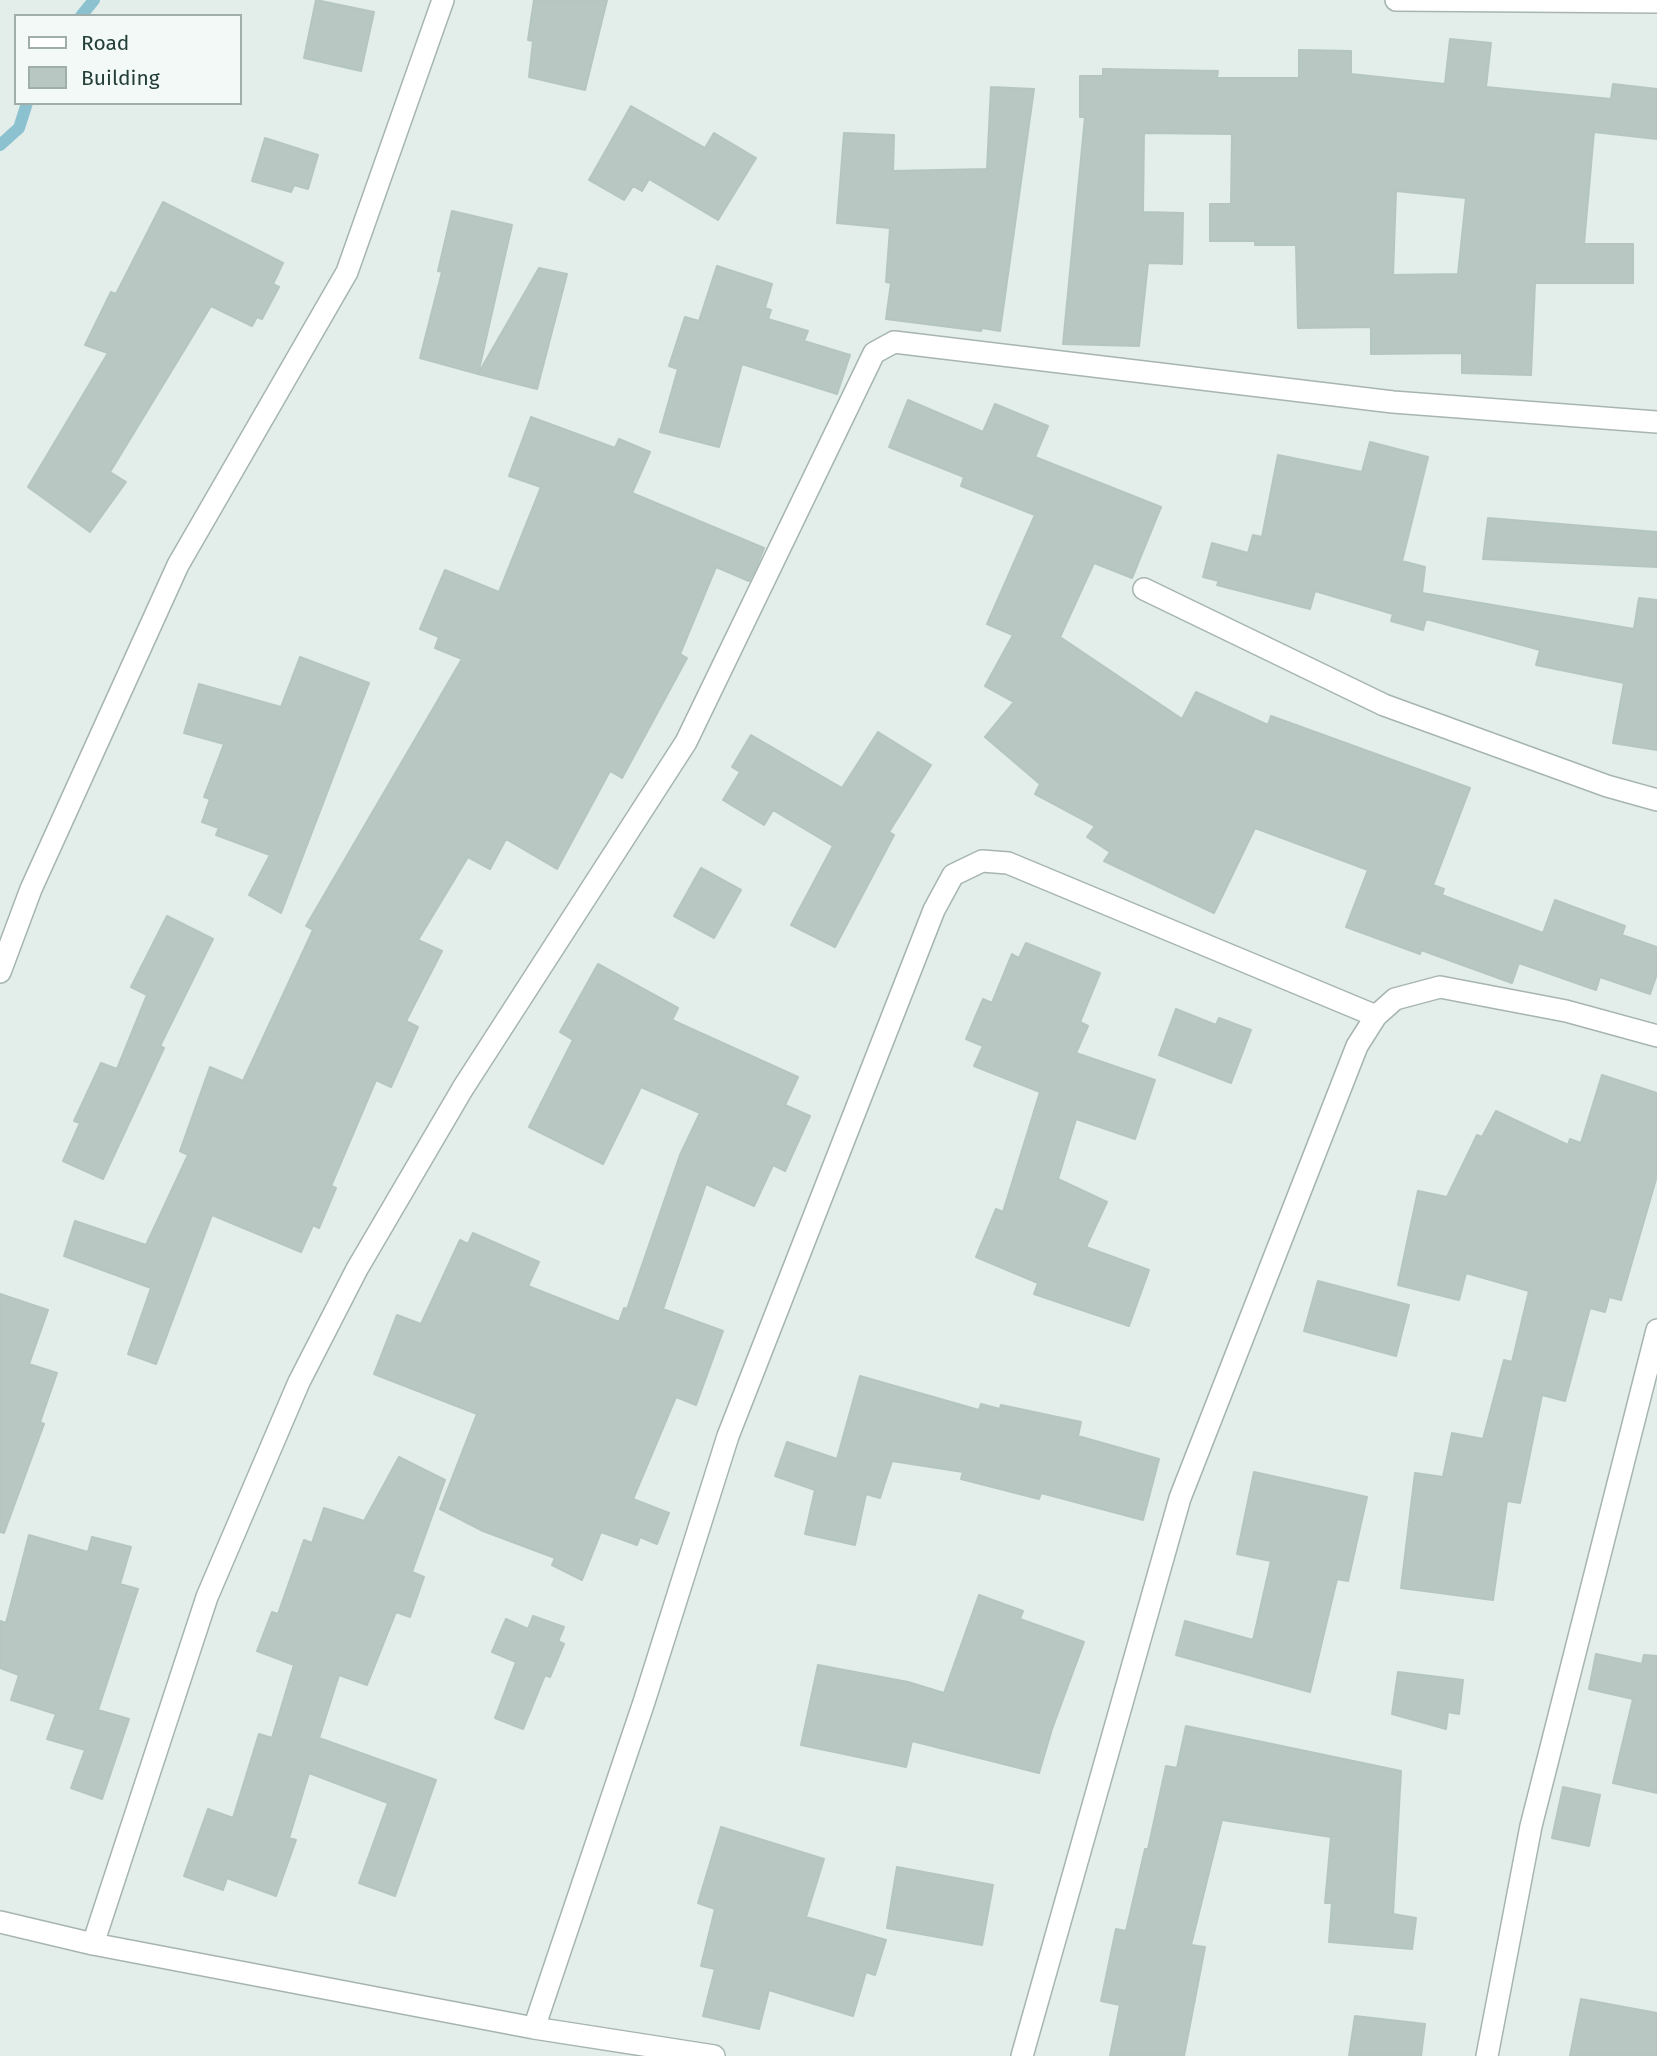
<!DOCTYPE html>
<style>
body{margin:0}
#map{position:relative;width:1657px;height:2056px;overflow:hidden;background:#e3ede9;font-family:"Fira Sans",sans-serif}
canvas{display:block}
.legend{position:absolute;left:14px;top:14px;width:228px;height:91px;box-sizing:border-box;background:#f3f9f7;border:2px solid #a0aeab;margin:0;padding:9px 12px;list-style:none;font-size:21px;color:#233e38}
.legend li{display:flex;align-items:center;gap:14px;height:35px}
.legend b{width:35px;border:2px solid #a0aeab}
</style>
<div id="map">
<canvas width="1657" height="2056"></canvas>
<ul class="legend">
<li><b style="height:9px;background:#fff"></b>Road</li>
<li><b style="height:19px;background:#b8c7c2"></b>Building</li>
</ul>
</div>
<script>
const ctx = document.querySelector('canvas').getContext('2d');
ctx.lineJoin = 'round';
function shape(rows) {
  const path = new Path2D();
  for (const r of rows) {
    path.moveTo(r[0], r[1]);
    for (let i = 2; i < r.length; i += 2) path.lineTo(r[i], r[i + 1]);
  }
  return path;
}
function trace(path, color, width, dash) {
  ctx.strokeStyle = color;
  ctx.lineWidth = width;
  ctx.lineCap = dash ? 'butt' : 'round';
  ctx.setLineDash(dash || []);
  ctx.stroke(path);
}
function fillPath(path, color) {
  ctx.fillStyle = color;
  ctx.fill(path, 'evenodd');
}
trace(shape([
 [81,16,94,0],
 [0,145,19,128,27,103]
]), '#8cc2d0', 12);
const building = shape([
 [316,0,374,12,361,71,304,58,316,0],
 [534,0,607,0,585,90,529,77,533,41,528,40,534,0],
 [1450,39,1491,43,1486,87,1611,99,1613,84,1657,89,1657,139,1594,132,1584,244,1633,244,1633,283,1535,283,1531,375,1462,373,1462,353,1371,354,1371,327,1298,328,1296,245,1255,245,1255,241,1210,241,1210,204,1231,204,1232,134,1144,133,1143,212,1183,213,1182,264,1148,263,1139,346,1063,344,1085,117,1080,117,1080,76,1103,76,1103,69,1218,71,1217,78,1299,78,1299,50,1351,51,1351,74,1445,84,1450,39],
 [1396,191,1466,198,1458,274,1393,275,1396,191],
 [991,87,1034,89,1000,331,982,328,981,331,886,319,891,283,886,282,890,228,837,223,844,133,894,135,893,171,987,169,991,87],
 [631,106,705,148,714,133,756,158,718,220,649,179,642,191,633,186,624,200,589,180,631,106],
 [265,138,318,155,308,189,294,185,291,192,252,181,265,138],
 [163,202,283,263,273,284,279,287,262,319,257,317,252,326,211,306,110,472,126,482,90,532,28,487,108,353,85,345,111,292,116,294,163,202],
 [452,211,512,225,478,374,420,358,442,272,438,271,452,211],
 [717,266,772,284,765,308,771,310,768,319,808,331,804,341,850,355,837,394,742,364,719,447,660,432,678,369,669,366,685,317,699,321,717,266],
 [539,268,567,274,537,389,478,374,539,268],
 [908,400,983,432,995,404,1048,426,1035,457,1161,507,1132,578,1094,563,1060,637,1182,719,1196,692,1268,725,1271,716,1470,788,1433,885,1444,889,1442,895,1543,933,1555,900,1625,926,1622,935,1657,947,1657,974,1650,994,1600,977,1596,990,1519,963,1512,983,1421,950,1420,954,1346,927,1368,870,1255,828,1214,913,1104,861,1110,852,1087,837,1095,826,1035,794,1040,784,985,737,1014,702,985,686,1013,635,987,624,1035,515,961,486,964,477,889,447,908,400],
 [531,417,615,448,619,439,650,452,632,493,764,548,755,570,749,581,716,567,680,654,687,658,622,778,610,771,557,869,506,839,490,869,468,857,418,940,442,951,406,1021,418,1027,391,1087,376,1080,331,1186,336,1188,319,1228,313,1225,301,1252,212,1215,156,1364,128,1354,151,1288,64,1256,75,1221,146,1245,188,1155,180,1151,210,1067,243,1081,313,930,306,926,462,659,435,648,439,637,420,629,445,570,499,592,541,487,509,476,531,417],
 [1370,442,1428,457,1402,561,1425,567,1422,593,1634,629,1639,598,1657,600,1657,750,1613,743,1624,683,1536,665,1540,650,1426,619,1423,630,1391,621,1393,614,1315,591,1310,609,1217,585,1219,581,1203,577,1212,543,1248,553,1253,535,1262,537,1278,455,1362,472,1370,442],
 [1488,518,1657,532,1657,567,1483,559,1488,518],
 [300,657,369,683,281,913,249,895,270,855,216,835,219,828,202,822,210,799,204,797,224,744,184,733,199,684,281,707,300,657],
 [878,732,931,765,889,832,894,835,835,947,791,925,833,846,773,810,764,825,723,800,740,772,732,767,751,735,842,788,878,732],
 [701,868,741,890,714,938,674,916,701,868],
 [167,916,213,939,160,1046,164,1048,103,1179,63,1161,80,1123,74,1121,101,1063,117,1069,147,995,131,987,167,916],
 [1026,943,1100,973,1080,1022,1088,1026,1076,1053,1155,1080,1135,1139,1076,1119,1058,1179,1107,1202,1086,1247,1149,1270,1129,1326,1034,1294,1038,1283,976,1257,996,1209,1003,1212,1040,1092,974,1066,983,1046,966,1039,983,999,992,1003,1012,954,1019,958,1026,943],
 [598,964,678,1008,672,1020,798,1077,785,1105,810,1116,785,1171,773,1165,754,1206,706,1184,663,1309,723,1331,696,1405,676,1397,633,1499,669,1513,657,1544,640,1537,637,1545,601,1532,582,1580,552,1565,555,1558,483,1531,440,1509,477,1414,374,1374,397,1315,421,1324,460,1240,468,1244,473,1233,539,1262,528,1286,619,1322,624,1308,627,1309,680,1155,700,1113,641,1087,603,1164,529,1127,573,1040,560,1032,598,964],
 [1176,1009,1216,1025,1219,1018,1251,1030,1231,1083,1159,1055,1176,1009],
 [1602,1075,1657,1093,1657,1176,1621,1300,1609,1297,1605,1312,1590,1308,1565,1401,1542,1395,1520,1503,1507,1501,1493,1600,1401,1588,1415,1473,1443,1477,1452,1433,1483,1439,1504,1360,1512,1362,1529,1291,1466,1273,1459,1300,1398,1285,1418,1191,1447,1197,1477,1135,1482,1137,1496,1111,1568,1145,1570,1139,1581,1143,1602,1075],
 [1318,1281,1409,1305,1396,1356,1304,1331,1318,1281],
 [0,1294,48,1310,29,1364,57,1373,40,1422,44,1424,4,1533,0,1532,0,1294],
 [860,1376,979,1410,981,1404,1000,1409,1001,1405,1081,1422,1078,1436,1159,1459,1143,1520,1041,1493,1039,1499,961,1479,963,1472,892,1461,880,1498,866,1494,855,1545,805,1534,815,1490,775,1476,787,1442,837,1459,860,1376],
 [399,1457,445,1480,412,1572,424,1577,410,1617,396,1612,367,1685,339,1675,319,1738,436,1780,395,1896,359,1883,388,1803,309,1773,289,1838,296,1840,276,1896,227,1878,223,1890,184,1876,208,1809,233,1818,259,1734,272,1738,294,1665,257,1651,272,1612,278,1614,304,1540,312,1543,324,1508,364,1521,399,1457],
 [1254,1472,1367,1497,1348,1581,1337,1579,1310,1692,1176,1655,1185,1621,1253,1640,1271,1561,1237,1554,1254,1472],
 [29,1535,88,1552,92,1537,131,1547,120,1584,138,1589,98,1710,129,1719,102,1799,71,1788,85,1750,47,1739,56,1714,11,1700,19,1675,0,1668,0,1621,6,1623,29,1535],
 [979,1595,1023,1611,1020,1619,1084,1642,1052,1729,1039,1773,912,1741,906,1767,801,1745,818,1665,908,1682,944,1693,979,1595],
 [533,1616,564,1627,558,1641,564,1644,550,1677,545,1675,523,1729,495,1718,516,1662,492,1652,506,1619,528,1629,533,1616],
 [1596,1654,1642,1664,1644,1655,1657,1656,1657,1793,1613,1783,1633,1699,1589,1689,1596,1654],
 [1398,1672,1463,1680,1459,1714,1448,1712,1446,1729,1392,1714,1398,1672],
 [1186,1726,1401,1771,1393,1914,1416,1918,1412,1949,1329,1942,1332,1903,1325,1903,1331,1837,1222,1820,1191,1945,1205,1947,1184,2056,1110,2056,1120,2005,1101,2001,1116,1929,1126,1931,1145,1849,1148,1849,1166,1766,1177,1768,1186,1726],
 [1563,1787,1600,1795,1589,1846,1552,1838,1563,1787],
 [721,1827,824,1859,806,1917,886,1940,875,1975,866,1972,853,2016,769,1990,759,2029,703,2016,715,1969,701,1966,715,1909,698,1903,721,1827],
 [897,1867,993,1885,982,1945,887,1928,897,1867],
 [1581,1999,1657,2013,1657,2056,1570,2056,1581,1999],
 [1355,2016,1425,2024,1421,2056,1349,2056,1355,2016]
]);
fillPath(building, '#b8c7c2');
trace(building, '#b5c6c0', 2);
const street = shape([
 [1396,0,1657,2],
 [1144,589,1384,705,1607,786,1657,800],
 [0,972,31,889,178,565,347,272,443,0],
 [0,1922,93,1944,534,2028,714,2056],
 [93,1944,207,1597,299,1382,357,1269,463,1088,686,742,874,353,894,342,1393,402,1657,422],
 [534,2028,644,1702,728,1436,934,910,953,875,982,861,1008,863,1376,1016],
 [1022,2056,1180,1498,1357,1046,1376,1016,1395,999,1440,987,1566,1011,1657,1036],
 [1487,2056,1531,1826,1657,1330]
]);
trace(street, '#a6b5b0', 24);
trace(street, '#fff', 21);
</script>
